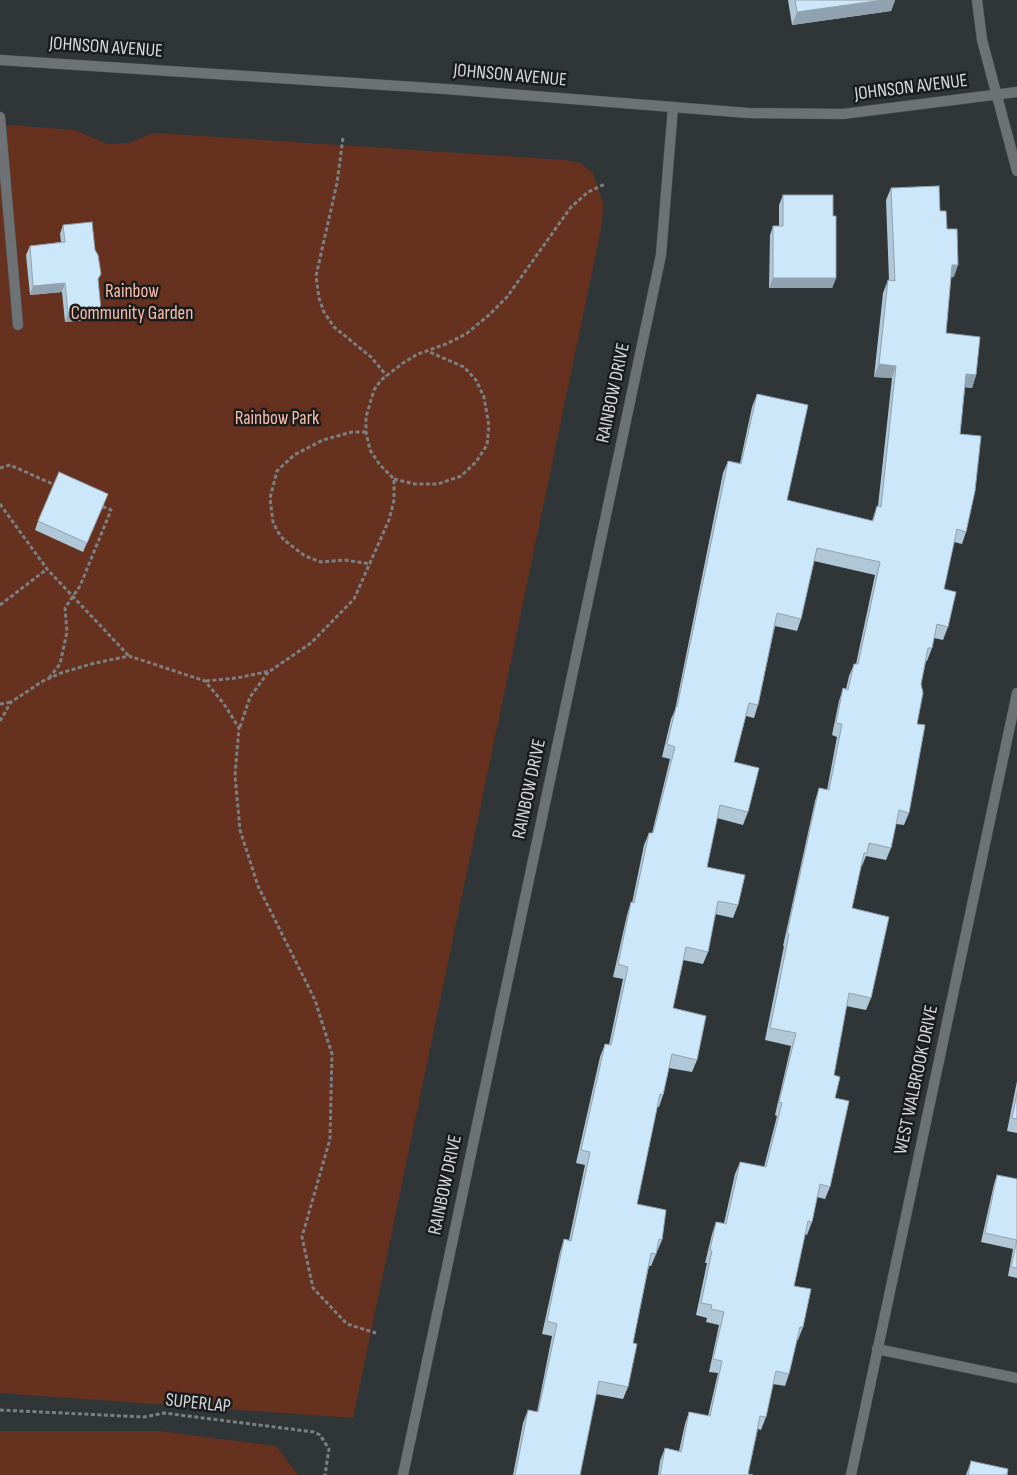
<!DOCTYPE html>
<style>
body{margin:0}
canvas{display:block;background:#303538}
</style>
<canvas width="1017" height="1475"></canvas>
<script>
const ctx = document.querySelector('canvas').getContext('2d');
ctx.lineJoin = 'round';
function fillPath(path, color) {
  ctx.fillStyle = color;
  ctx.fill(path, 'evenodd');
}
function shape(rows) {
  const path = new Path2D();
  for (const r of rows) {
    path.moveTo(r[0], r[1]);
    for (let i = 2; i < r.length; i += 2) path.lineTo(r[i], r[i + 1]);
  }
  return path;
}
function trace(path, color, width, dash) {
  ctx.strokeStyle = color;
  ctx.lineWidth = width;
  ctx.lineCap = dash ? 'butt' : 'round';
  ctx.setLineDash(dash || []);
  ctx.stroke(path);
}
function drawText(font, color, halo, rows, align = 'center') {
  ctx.font = font + ' "Sofia Sans Condensed",sans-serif';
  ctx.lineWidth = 5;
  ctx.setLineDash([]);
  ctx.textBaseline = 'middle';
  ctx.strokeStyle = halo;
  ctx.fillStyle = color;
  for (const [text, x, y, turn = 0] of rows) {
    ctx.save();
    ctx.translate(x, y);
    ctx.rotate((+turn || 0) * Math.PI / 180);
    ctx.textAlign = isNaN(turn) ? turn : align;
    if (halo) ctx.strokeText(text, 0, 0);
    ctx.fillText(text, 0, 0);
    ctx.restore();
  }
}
fillPath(shape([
 [10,125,74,130,107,144,129,143,151,134,157,133,565,160,580,163,593,173,603,203,602,224,353,1418,0,1393,0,127],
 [0,1431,158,1431,276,1446,298,1475,0,1475]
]), '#66311f');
const service = shape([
 [0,117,18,325]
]);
const minor = shape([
 [977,0,982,40,1017,171],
 [877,1349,1017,1378],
 [851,1475,1017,693]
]);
const tertiary = shape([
 [0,60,446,89,748,113,843,114,1017,92],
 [403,1475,661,255,673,107]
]);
trace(service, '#4e5356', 11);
trace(minor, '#4e5356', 11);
trace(tertiary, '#4e5356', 11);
trace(shape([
 [343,138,337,183,316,276,319,298,324,312,334,327,371,357,387,376],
 [366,432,352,432,323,440,294,455,277,471,270,498,273,522,278,532,284,540,305,556,321,562,345,560,371,564],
 [0,468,10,465,57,486],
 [394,479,415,484,438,484,461,476,476,462,487,445,489,426,484,397,476,380,464,367,427,351],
 [0,504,47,569,129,656],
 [0,605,47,569],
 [49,678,60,664,67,632,65,608,80,586,111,510,99,505],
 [206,681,237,678,270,671,311,643,354,599,389,520,394,500,394,479,380,465,370,450,366,432,366,417,374,390,381,380,403,363,418,354,446,344,466,334,489,315,507,297,571,207,588,192,605,184],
 [0,704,11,702],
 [0,721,11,702,43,681,61,673,91,664,129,656,205,681,224,704,239,728,235,775,240,830,258,886,315,1000,332,1054,330,1139,302,1237,313,1288,347,1324,376,1333],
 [240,727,250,697,269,671],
 [0,1410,144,1417,164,1413,314,1432,320,1435,329,1449,325,1475]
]), '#7c8082', 3, [4, 2.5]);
trace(service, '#6f7274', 10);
trace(minor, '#6f7274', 10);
trace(tertiary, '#6f7274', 10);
fillPath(shape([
 [788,0,895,0,891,11,792,25],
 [891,188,940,211,947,229,954,277,951,277,946,333,976,375,972,388,965,387,960,434,966,532,962,544,954,542,944,589,948,627,943,640,934,638,932,648,927,661,926,661,921,684,909,813,904,825,896,824,891,848,886,860,866,856,862,866,861,866,852,908,871,998,866,1010,846,1006,834,1075,835,1098,830,1187,825,1199,817,1197,812,1222,807,1235,805,1234,794,1286,803,1327,798,1340,797,1340,789,1374,785,1386,773,1384,766,1417,761,1430,758,1429,748,1474,753,1475,658,1475,660,1461,665,1448,679,1451,685,1424,689,1412,708,1416,718,1373,709,1372,719,1325,706,1322,707,1318,696,1315,707,1263,705,1263,712,1234,716,1222,724,1223,735,1174,740,1162,764,1167,777,1116,775,1115,791,1046,765,1040,784,946,783,946,815,801,819,788,827,790,837,737,832,735,839,701,843,688,846,689,849,676,854,664,856,664,875,575,814,561,801,619,797,631,775,626,758,705,754,718,746,716,734,762,748,812,743,825,717,818,707,867,738,905,733,918,715,914,708,952,703,964,683,960,673,1008,697,1060,692,1072,669,1068,663,1095,659,1107,657,1107,637,1204,662,1240,651,1266,649,1266,633,1343,628,1387,623,1399,596,1394,580,1475,513,1475,523,1423,528,1410,537,1412,552,1336,542,1334,560,1252,564,1239,569,1240,585,1165,576,1163,600,1057,605,1044,609,1045,623,979,613,977,627,915,631,902,632,903,644,845,649,833,652,833,670,759,662,757,671,719,675,710,723,473,728,461,740,463,752,407,757,394,787,500,872,521,877,506,878,506,892,378,874,377,883,293,888,280,889,280,886,200],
 [783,195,833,216,836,278,832,288,769,288,770,235,773,226,779,226,779,205],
 [63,225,98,281,98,319,65,322,62,292,30,295,26,255,30,246,61,242,60,234],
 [104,504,83,552,35,530,38,521],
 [1017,1081,1017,1133,1007,1131],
 [997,1175,1017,1179,1017,1278,1008,1276,1013,1249,981,1242,994,1184],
 [971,1461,1007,1475,966,1475]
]), '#b0c7d7');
fillPath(shape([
 [883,0,895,0,891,11,792,25,797,12],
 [952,265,958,265,954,277,948,278],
 [773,278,836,278,832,288,769,288],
 [65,283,62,292,30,295,33,286],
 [101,310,98,319,65,322,68,313],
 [879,364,896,366,892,378,874,377],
 [966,374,976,375,972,388,962,387]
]), '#90a2af');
const building = shape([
 [795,0,883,0,797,12,795,0],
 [939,186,940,211,946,211,947,229,957,229,958,265,952,265,946,333,980,337,976,375,966,374,960,434,981,436,975,491,966,532,957,529,944,589,956,592,948,627,937,624,932,648,928,648,921,684,923,693,917,724,925,725,909,813,899,810,891,848,869,843,867,853,864,853,852,908,889,917,871,998,849,993,834,1075,840,1077,835,1098,849,1101,830,1187,820,1184,812,1222,808,1221,794,1286,811,1289,803,1327,800,1327,789,1374,776,1371,766,1417,760,1416,748,1474,753,1475,660,1475,665,1448,681,1452,689,1412,710,1416,722,1361,713,1359,724,1312,711,1309,712,1305,701,1303,712,1251,710,1250,716,1222,726,1224,740,1162,766,1167,782,1103,779,1102,796,1033,770,1028,789,934,787,933,819,788,829,790,842,724,836,723,843,688,848,690,854,664,858,664,880,562,817,548,801,619,777,613,758,705,749,703,734,762,759,768,748,812,720,805,707,867,745,875,738,905,718,901,708,952,686,947,673,1008,706,1016,697,1060,672,1054,663,1095,660,1094,637,1204,666,1210,662,1240,659,1239,656,1254,651,1253,633,1343,637,1344,628,1387,599,1381,580,1475,515,1475,528,1410,538,1412,557,1324,547,1321,564,1239,571,1241,590,1152,581,1150,605,1044,611,1045,628,967,618,964,631,902,634,903,649,833,653,833,675,747,667,744,676,707,677,707,728,461,741,464,757,394,808,405,787,500,873,521,877,506,881,507,896,366,879,364,888,280,895,281,891,188,939,186],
 [783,195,833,195,833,216,836,216,836,278,773,278,773,226,783,226,783,195],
 [92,222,95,250,98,255,101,274,98,279,101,310,68,313,65,283,33,286,30,246,65,242,63,225,92,222],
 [59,472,108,494,87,543,38,521,59,472],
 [1017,1093,1017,1119,1012,1118,1017,1093],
 [997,1175,1017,1179,1017,1268,1011,1267,1017,1240,985,1233,997,1175],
 [971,1461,1008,1469,1007,1475,968,1475,971,1461]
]);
fillPath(building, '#cde7fa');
trace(building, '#90a2af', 1);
drawText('19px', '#d7dadc', '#1a1c1d', [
 ["JOHNSON AVENUE",106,48,4],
 ["JOHNSON AVENUE",510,76,5],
 ["JOHNSON AVENUE",911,88,-7],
 ["RAINBOW DRIVE",614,393,-78],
 ["RAINBOW DRIVE",530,789,-78],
 ["WEST WALBROOK DRIVE",917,1080,-78],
 ["RAINBOW DRIVE",446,1185,-78],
 ["SUPERLAP",198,1404,6]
]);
drawText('19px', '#f9bda8', '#1a1c1d', [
 ["Rainbow",132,292],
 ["Community Garden",132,314],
 ["Rainbow Park",277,419]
]);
</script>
